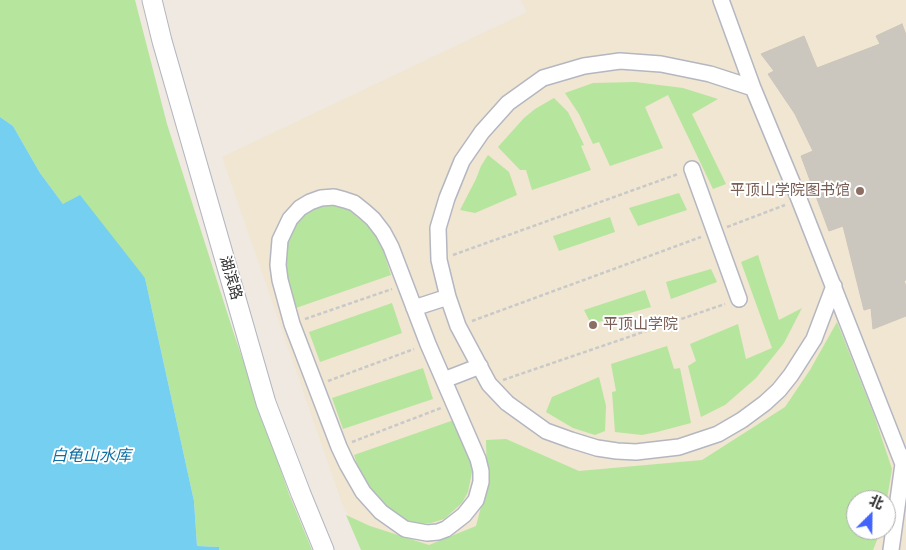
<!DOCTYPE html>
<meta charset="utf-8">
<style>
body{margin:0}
#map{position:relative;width:906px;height:550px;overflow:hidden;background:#efe9e1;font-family:"DejaVu Sans","Noto Sans SC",sans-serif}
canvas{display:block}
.north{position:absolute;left:846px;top:490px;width:50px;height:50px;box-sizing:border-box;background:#fff;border:1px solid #ababab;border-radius:50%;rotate:23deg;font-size:14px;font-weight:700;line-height:20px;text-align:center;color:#2e2e2e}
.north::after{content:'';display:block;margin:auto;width:18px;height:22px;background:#4264fb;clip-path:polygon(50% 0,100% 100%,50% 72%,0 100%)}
</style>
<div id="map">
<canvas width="906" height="550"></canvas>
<div class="north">北</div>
</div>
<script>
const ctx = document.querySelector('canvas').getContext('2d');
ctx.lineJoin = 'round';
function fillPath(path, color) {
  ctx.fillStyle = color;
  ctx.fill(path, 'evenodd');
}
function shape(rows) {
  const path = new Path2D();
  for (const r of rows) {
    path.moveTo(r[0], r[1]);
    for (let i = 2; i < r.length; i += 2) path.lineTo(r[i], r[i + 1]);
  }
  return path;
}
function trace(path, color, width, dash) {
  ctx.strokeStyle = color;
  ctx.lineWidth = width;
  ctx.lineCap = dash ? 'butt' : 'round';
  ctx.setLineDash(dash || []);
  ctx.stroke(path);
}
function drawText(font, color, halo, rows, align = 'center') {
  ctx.font = font + ' "DejaVu Sans","Noto Sans SC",sans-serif';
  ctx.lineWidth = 4;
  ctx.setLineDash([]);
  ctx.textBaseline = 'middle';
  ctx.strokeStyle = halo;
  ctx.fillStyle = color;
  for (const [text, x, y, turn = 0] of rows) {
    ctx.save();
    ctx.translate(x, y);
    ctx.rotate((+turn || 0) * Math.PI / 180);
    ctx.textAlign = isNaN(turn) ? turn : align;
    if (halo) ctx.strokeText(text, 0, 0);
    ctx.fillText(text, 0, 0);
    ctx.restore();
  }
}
fillPath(shape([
 [521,0,906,0,906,550,362,550,344,506,346,515,222,157,527,12],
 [856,500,886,500,886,530,856,530]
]), '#f0e6d1');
fillPath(shape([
 [0,0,135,0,167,124,234,334,289,494,312,550,219,550,219,547,197,546,194,501,145,278,63,204,40,173,13,126,0,117],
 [635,82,683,88,718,99,692,114,726,184,713,189,668,95,645,107,663,148,610,166,599,142,593,144,579,114,565,93,593,83],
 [554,98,568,112,584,145,581,146,591,170,532,190,526,170,520,170,498,147,524,118,535,109],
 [488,155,509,172,517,195,475,213,460,210,476,179,481,166],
 [679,193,687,210,638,226,629,208],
 [328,205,338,206,349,210,372,230,383,250,391,275,293,309,286,275,285,257,287,243,299,218,308,211,319,206],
 [610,217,615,232,559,251,553,236],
 [758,255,779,320,802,308,784,343,756,378,725,405,701,417,688,366,696,361,690,344,738,324,746,359,772,348,741,262],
 [711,269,717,282,671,299,666,282],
 [645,290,651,307,591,324,584,310],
 [392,303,402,333,320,362,309,332],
 [837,322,874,415,892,469,886,505,886,500,856,500,856,530,881,530,873,550,361,550,346,515,370,526,429,545,476,526,487,484,486,440,506,439,579,471,702,460,785,407,810,370],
 [667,346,674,369,680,368,691,423,657,432,642,435,615,432,612,392,616,391,611,364],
 [423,368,433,399,343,429,332,398],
 [599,377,606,406,605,431,595,435,573,428,546,412,552,397],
 [454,420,470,457,472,472,468,492,462,503,444,519,431,523,422,524,408,521,396,514,380,501,360,473,354,455]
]), '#b6e59e');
fillPath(shape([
 [0,117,13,126,40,173,63,204,80,195,145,278,194,501,197,546,219,547,219,550,0,550]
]), '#75cff0');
const building = shape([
 [902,24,906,35,906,280,904,281,906,286,906,316,873,329,871,308,864,310,843,226,829,231,801,156,813,151,795,114,768,74,774,71,761,54,804,36,817,68,880,44,876,36,902,24]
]);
fillPath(building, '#cbc7bf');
trace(building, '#cbc5ba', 1);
const minor = shape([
 [721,0,753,88,799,199,903,464],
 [753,88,710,74,661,64,620,61,584,66,543,78,508,103,482,132,462,161,447,198,438,228,439,260,448,297,458,326,489,384,507,403,546,431,571,440,597,448,617,451,636,452,679,447,718,434,742,420,765,403,779,390,791,375,814,339,834,286],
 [692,169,739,299],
 [334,197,345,200,354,203,364,211,373,219,383,232,391,247,428,344,478,459,481,471,481,482,476,500,464,515,446,529,438,532,427,533,405,529,381,512,363,492,347,464,339,447,292,324,280,280,278,265,280,240,290,219,300,208,310,202,321,198,334,197],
 [414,308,448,297],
 [444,380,480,366],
 [891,550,903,464,906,457]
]);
const tertiary = shape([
 [152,0,162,41,266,403,301,494,324,550]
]);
trace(minor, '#b4b7c1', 18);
trace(tertiary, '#b4b7c1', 21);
trace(shape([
 [727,227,785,205],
 [453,255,678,174],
 [305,319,392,289],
 [472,321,701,237],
 [503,380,725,304],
 [328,381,414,349],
 [352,442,441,408]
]), '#c9c9c9', 2.5, [4, 2.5]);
trace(minor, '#fff', 15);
trace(tertiary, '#fff', 19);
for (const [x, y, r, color] of [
 [860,191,5,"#8d6e63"],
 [593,325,5,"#8d6e63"]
]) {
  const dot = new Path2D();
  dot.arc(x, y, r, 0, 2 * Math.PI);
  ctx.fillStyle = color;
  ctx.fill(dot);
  trace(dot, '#fff', 2);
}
drawText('15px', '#785e54', '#fff', [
 ["平顶山学院图书馆",850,191],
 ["平顶山学院",603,325,"left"]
], 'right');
drawText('15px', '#2e2e2e', '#fff', [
 ["湖滨路",230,278,74]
]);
drawText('italic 16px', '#0d6fa3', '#fff', [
 ["白龟山水库",91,457]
]);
</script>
